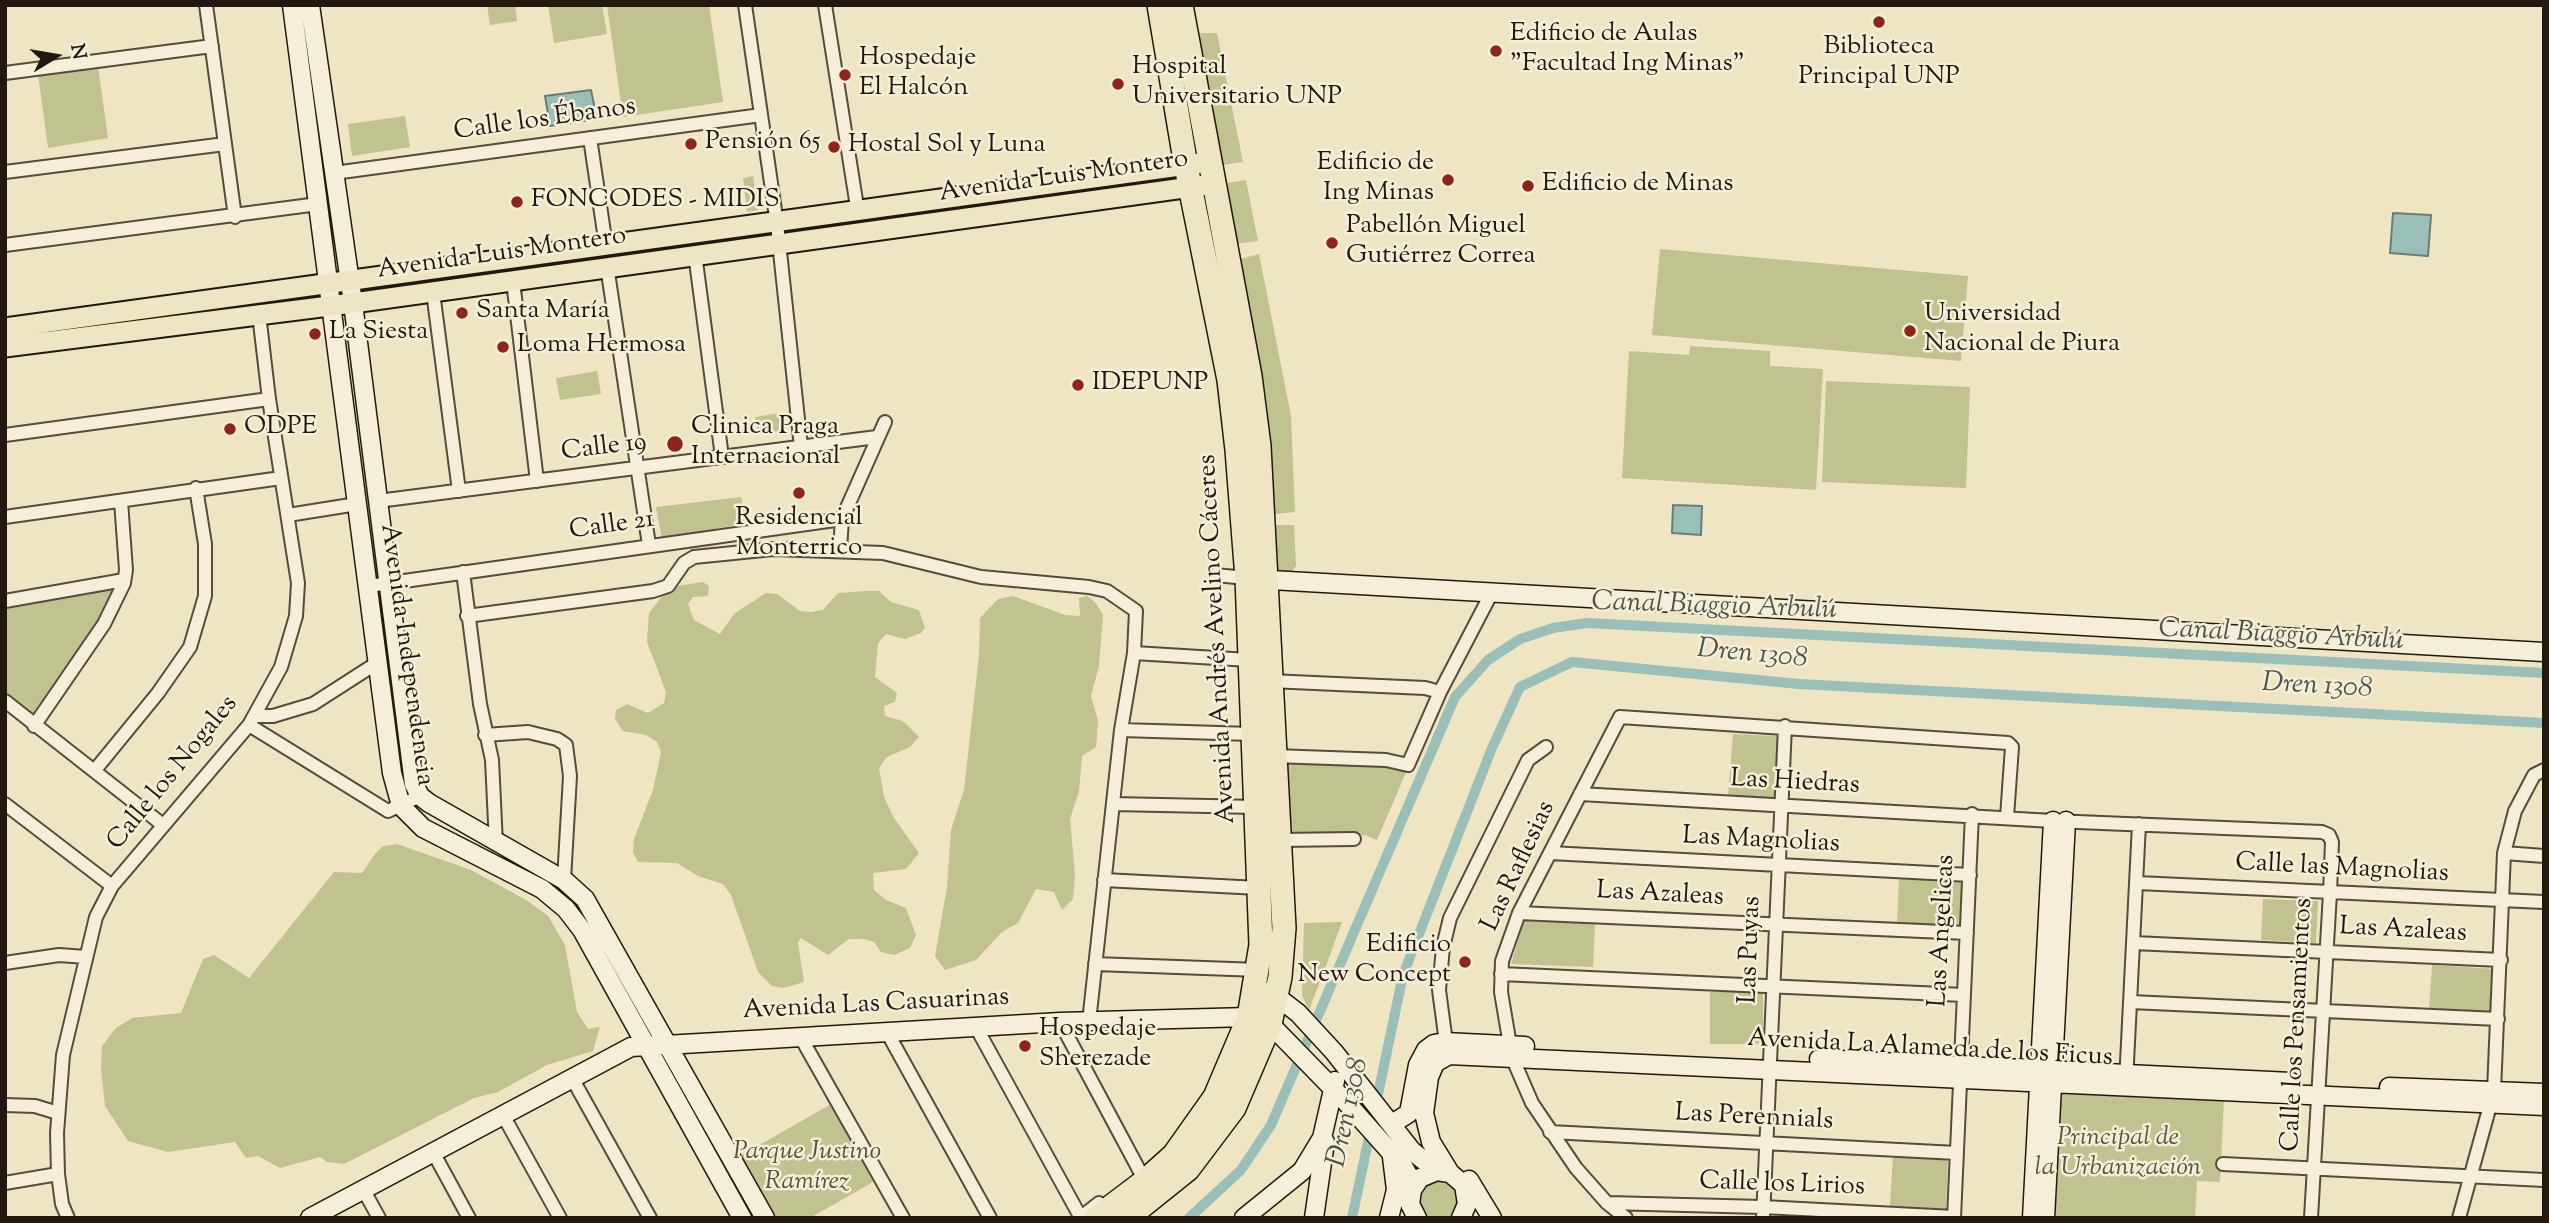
<!DOCTYPE html>
<meta charset="utf-8">
<style>
body{margin:0}
#map{position:relative;width:2549px;height:1223px;overflow:hidden;background:#f0e5c3;font-family:"Sorts Mill Goudy",serif}
canvas{display:block}
.frame{position:absolute;inset:0;border:7px solid #231810;pointer-events:none}
.north{position:absolute;left:21px;top:21px;width:70px;height:70px;-webkit-text-stroke:5px #f5eed8;paint-order:stroke;rotate:79deg;font-size:19px;font-weight:700;line-height:28px;text-align:center;color:#231810}
.north::after{content:'';display:block;margin:auto;width:24px;height:32px;background:#231810;clip-path:polygon(50% 0,100% 100%,50% 72%,0 100%)}
</style>
<div id="map">
<canvas width="2549" height="1223"></canvas>
<div class="frame"></div>
<div class="north">N</div>
</div>
<script>
const ctx = document.querySelector('canvas').getContext('2d');
ctx.lineJoin = 'round';
function fillPath(path, color) {
  ctx.fillStyle = color;
  ctx.fill(path, 'evenodd');
}
function shape(rows) {
  const path = new Path2D();
  for (const r of rows) {
    if (r.length === 3) {
      path.moveTo(r[0] + r[2], r[1]);
      path.arc(r[0], r[1], r[2], 0, 2 * Math.PI);
      continue;
    }
    path.moveTo(r[0], r[1]);
    for (let i = 2; i < r.length; i += 2) path.lineTo(r[i], r[i + 1]);
  }
  return path;
}
function trace(path, color, width, dash) {
  ctx.strokeStyle = color;
  ctx.lineWidth = width;
  ctx.lineCap = dash ? 'butt' : 'round';
  ctx.setLineDash(dash || []);
  ctx.stroke(path);
}
function drawText(font, color, halo, rows, align = 'center') {
  ctx.font = font + ' "Sorts Mill Goudy",serif';
  ctx.lineWidth = 5;
  ctx.setLineDash([]);
  ctx.textBaseline = 'middle';
  ctx.strokeStyle = halo;
  ctx.fillStyle = color;
  for (const [text, x, y, turn = 0] of rows) {
    ctx.save();
    ctx.translate(x, y);
    ctx.rotate((+turn || 0) * Math.PI / 180);
    ctx.textAlign = isNaN(turn) ? turn : align;
    if (halo) ctx.strokeText(text, 0, 0);
    ctx.fillText(text, 0, 0);
    ctx.restore();
  }
}
fillPath(shape([
 [487,5,515,5,517,21,490,25],
 [548,5,602,5,607,34,554,43],
 [607,5,709,5,723,102,623,117],
 [1201,33,1217,33,1243,162,1223,165,1219,162,1198,40],
 [98,66,108,138,48,148,38,74],
 [405,116,410,147,352,156,348,124],
 [753,176,758,210,747,212,743,178],
 [1171,177,1174,181,785,234,788,230],
 [1246,180,1258,241,1235,244,1223,187,1227,183],
 [773,231,773,238,385,292,379,287,386,282],
 [1660,249,1968,276,1961,361,1652,335],
 [1259,254,1291,416,1295,512,1276,514,1271,510,1238,264,1240,259],
 [1690,346,1770,351,1770,366,1823,369,1816,490,1622,478,1629,351,1689,355],
 [597,371,601,394,560,400,556,378],
 [1826,381,1970,387,1966,488,1822,482],
 [780,413,782,431,758,434,755,417],
 [741,497,746,523,662,539,656,507],
 [1272,525,1294,525,1296,566,1289,575,1272,573],
 [703,582,709,586,708,596,693,597,688,604,694,620,720,634,735,613,766,593,777,594,800,611,810,612,823,610,838,593,867,591,879,591,891,602,919,610,925,628,921,633,905,639,886,634,878,643,875,677,897,693,895,702,884,706,885,716,903,721,919,737,910,747,887,757,879,768,884,797,894,818,919,853,906,869,873,873,874,890,886,900,906,908,916,935,910,948,894,955,881,952,874,942,864,939,849,939,828,955,801,938,798,943,804,982,783,988,772,986,758,972,731,895,723,884,698,876,677,863,638,862,633,852,634,839,653,790,661,752,657,742,646,735,623,731,615,719,616,710,627,704,648,713,664,703,666,692,647,642,649,613,667,590,676,586],
 [122,588,34,726,5,701,5,606],
 [1013,596,1065,615,1080,616,1079,598,1087,596,1095,602,1103,615,1099,666,1091,696,1098,721,1096,747,1082,756,1079,791,1070,819,1075,875,1073,899,1062,910,1054,892,1036,889,1018,923,1002,932,976,960,945,970,935,956,947,887,951,830,964,790,979,655,980,618,998,599],
 [1733,734,1777,736,1776,798,1728,795],
 [1287,761,1372,763,1407,770,1377,840,1365,835,1291,832],
 [397,844,471,870,528,901,548,916,565,945,577,1012,588,1029,600,1027,593,1051,547,1065,498,1092,474,1098,344,1164,327,1162,320,1157,280,1168,258,1156,246,1158,235,1142,168,1152,128,1141,105,1106,101,1069,102,1046,116,1028,132,1018,181,1013,203,959,214,955,249,978,334,872,362,873,375,854,383,846],
 [1899,878,1962,881,1960,928,1897,925],
 [2263,899,2318,901,2316,943,2261,940],
 [1524,921,1595,923,1593,967,1511,964],
 [1342,922,1326,966,1309,1010,1302,996,1304,923],
 [2432,965,2495,969,2493,1013,2429,1011],
 [1710,992,1763,992,1763,1044,1710,1044],
 [2057,1088,2224,1098,2220,1182,2197,1181,2195,1218,2050,1217],
 [833,1103,873,1182,810,1218,776,1218,740,1156],
 [1893,1155,1948,1158,1946,1210,1890,1206],
 [1438,1199,21]
]), '#c0c28f');
const water = shape([
 [591,90,597,119,550,126,545,96,591,90],
 [2393,213,2431,215,2428,256,2390,253,2393,213],
 [1673,505,1702,506,1701,535,1672,533,1673,505]
]);
fillPath(water, '#9abfb8');
trace(water, '#6a7c75', 2);
trace(shape([
 [1189,1218,1241,1170,1271,1125,1455,697,1488,660,1520,639,1553,628,1587,623,2544,673],
 [1352,1218,1403,975,1492,748,1520,687,1572,662,1799,684,2544,723]
]), '#9abfb8', 10);
const street = shape([
 [206,5,235,217],
 [745,5,777,224,801,447],
 [825,5,858,213],
 [5,73,212,46],
 [590,138,606,246],
 [5,172,225,144],
 [334,173,761,115],
 [5,245,318,204],
 [695,254,722,457],
 [607,266,649,545],
 [513,281,537,481],
 [433,292,459,491],
 [5,435,269,399],
 [378,501,877,437],
 [288,515,357,504],
 [5,517,281,478],
 [840,550,842,519,885,422],
 [463,572,480,704,492,760,496,844],
 [1215,575,1247,578],
 [369,586,842,519],
 [5,601,124,580],
 [467,616,653,591,668,586,684,563,694,557,773,549,883,553,981,577,1089,587,1107,591,1136,611,1134,653,1121,730,1089,1022],
 [1134,653,1249,660],
 [1270,681,1425,688,1440,692],
 [5,701,163,825],
 [254,716,273,716,313,704,380,661],
 [249,725,388,811,420,796],
 [34,726,104,624,124,583,126,570,121,501],
 [1121,730,1252,734],
 [485,735,528,732,557,739,566,745,570,776,564,880],
 [1274,756,1386,760,1408,765,1440,692,1491,594],
 [95,770,158,693,190,647,205,596,205,544,196,488],
 [1580,794,2053,821,2322,832,2329,835,2332,842,2330,893,2311,1218],
 [5,804,112,886],
 [1113,804,1256,807],
 [1280,840,1354,839],
 [1550,853,1970,875],
 [2504,853,2544,856],
 [1104,880,1259,888],
 [2138,883,2544,902],
 [1519,913,1967,933],
 [2134,943,2501,960],
 [5,963,59,955,86,957],
 [1095,964,1259,970],
 [1501,974,1964,995],
 [2131,1002,2498,1019],
 [1060,1022,1145,1181],
 [976,1027,1081,1218],
 [887,1032,990,1218],
 [800,1036,903,1218],
 [1447,1050,1439,990,1443,947,1450,918,1528,760,1546,747],
 [572,1078,650,1218],
 [2126,1082,2139,824],
 [5,1105,35,1106,58,1113],
 [503,1115,560,1218],
 [1550,1132,1957,1153],
 [433,1152,469,1218],
 [2223,1164,2544,1180],
 [5,1183,58,1174],
 [363,1189,379,1218],
 [1608,1203,1763,1207,1954,1217],
 [68,1218,62,1204,58,1174,57,1133,63,1055,96,917,112,886,249,725,281,667,296,616,298,583,269,399,259,314],
 [1080,1218,1099,1203],
 [1626,1218,1607,1203,1576,1168,1532,1103,1512,1057,1501,992,1502,961,1519,913,1620,717,2008,743,2012,747,2007,817],
 [1763,1218,1785,726],
 [1954,1218,1972,814],
 [2459,1218,2494,1091,2504,853,2515,811,2534,775,2544,770]
]);
const secondary = shape([
 [292,5,392,773,401,806,423,828,542,889,566,909,582,930,742,1218],
 [310,5,353,303,414,784,420,796,429,803,564,880,585,899,765,1218],
 [1253,579,2544,652],
 [1266,992,1276,996,1298,1013,1334,1052,1412,1151,1437,1171],
 [1819,1059,2291,1082],
 [2389,1087,2544,1093],
 [1392,1124,1409,1113,1418,1065,1426,1050,1434,1044,1445,1042,1525,1046],
 [1450,1173,1431,1142,1424,1113,1429,1077,1435,1063,1449,1055,2544,1106],
 [1469,1180,1492,1218],
 [310,1218,631,1047,1060,1022,1249,1017,1270,1024,1345,1101,1403,1166,1414,1185],
 [1244,1218,1302,1171,1322,1138,1335,1081],
 [1314,1218,1325,1142],
 [1389,1218,1396,1190,1392,1157],
 [1417,1218,1410,1204,1412,1190,1420,1178,1437,1171,1450,1173,1464,1185,1467,1204,1461,1218],
 [2032,1218,2053,821],
 [2045,1218,2066,821]
]);
const primary = shape([
 [5,328,1209,162],
 [5,347,353,303,1213,184]
]);
const highway = shape([
 [1096,1218,1145,1181,1174,1155,1215,1097,1249,1017,1261,945,1247,578,1237,450,1229,380,1186,166,1159,5],
 [1127,1218,1188,1169,1234,1108,1270,1024,1280,977,1284,928,1259,446,1250,376,1181,5]
]);
trace(street, '#564b3d', 16);
trace(secondary, '#231810', 21);
trace(primary, '#231810', 23);
trace(highway, '#231810', 26);
trace(street, '#f5eed8', 12);
trace(secondary, '#f5eed8', 18);
trace(primary, '#f0e5c3', 19);
trace(highway, '#f0e5c3', 23);
for (const [x, y, r, color] of [
 [1879,22,7,"#8f2418"],
 [1496,51,7,"#8f2418"],
 [845,75,7,"#8f2418"],
 [1118,84,7,"#8f2418"],
 [691,144,7,"#8f2418"],
 [834,147,7,"#8f2418"],
 [1448,180,7,"#8f2418"],
 [1528,186,7,"#8f2418"],
 [517,202,7,"#8f2418"],
 [1332,243,7,"#8f2418"],
 [462,313,7,"#8f2418"],
 [1910,331,7,"#8f2418"],
 [315,334,7,"#8f2418"],
 [503,347,7,"#8f2418"],
 [1078,385,7,"#8f2418"],
 [230,429,7,"#8f2418"],
 [675,444,9,"#8f2418"],
 [799,493,7,"#8f2418"],
 [1465,962,7,"#8f2418"],
 [1025,1046,7,"#8f2418"]
]) {
  const dot = new Path2D();
  dot.arc(x, y, r, 0, 2 * Math.PI);
  ctx.fillStyle = color;
  ctx.fill(dot);
  trace(dot, '#f5eed8', 2.5);
}
drawText('26px', '#231810', '#f5eed8', [
 ["Edificio de Aulas",1510,36],
 ["\"Facultad Ing Minas\"",1510,66],
 ["Biblioteca",1879,49,"center"],
 ["Principal UNP",1879,79,"center"],
 ["Hospedaje",859,60],
 ["El Halcón",859,90],
 ["Hospital",1132,69],
 ["Universitario UNP",1132,99],
 ["Pensión 65",705,144],
 ["Hostal Sol y Luna",848,147],
 ["Edificio de",1434,165,"right"],
 ["Ing Minas",1434,195,"right"],
 ["Edificio de Minas",1542,186],
 ["FONCODES - MIDIS",531,202],
 ["Pabellón Miguel",1346,228],
 ["Gutiérrez Correa",1346,258],
 ["Santa María",476,313],
 ["Universidad",1924,316],
 ["Nacional de Piura",1924,346],
 ["La Siesta",329,334],
 ["Loma Hermosa",517,347],
 ["IDEPUNP",1092,385],
 ["ODPE",244,429],
 ["Clinica Praga",691,429],
 ["Internacional",691,459],
 ["Residencial",799,520,"center"],
 ["Monterrico",799,550,"center"],
 ["Edificio",1451,947,"right"],
 ["New Concept",1451,977,"right"],
 ["Hospedaje",1039,1031],
 ["Sherezade",1039,1061]
], 'left');
drawText('26px', '#231810', '#f5eed8', [
 ["Calle los Ébanos",545,121,-8],
 ["Avenida Luis Montero",1064,178,-8],
 ["Avenida Luis Montero",502,255,-8],
 ["Calle 19",604,449,-7],
 ["Calle 21",612,527,-8],
 ["Avenida Andrés Avelino Cáceres",1219,639,-93],
 ["Avenida Independencia",405,655,82],
 ["Calle los Nogales",174,774,-51],
 ["Las Hiedras",1795,784,3],
 ["Las Magnolias",1761,842,3],
 ["Las Raflesias",1520,867,-65],
 ["Calle las Magnolias",2342,870,3],
 ["Las Azaleas",1660,896,3],
 ["Las Angelicas",1944,931,-87],
 ["Las Azaleas",2403,932,3],
 ["Las Puyas",1752,950,-88],
 ["Avenida Las Casuarinas",876,1006,-3],
 ["Calle los Pensamientos",2299,1025,-87],
 ["Avenida La Alameda de los Ficus",1930,1050,3],
 ["Las Perennials",1754,1119,3],
 ["Calle los Lirios",1782,1186,2]
]);
drawText('italic 26px', '#5a543c', '#f5eed8', [
 ["Principal de",2118,1140],
 ["la Urbanización",2118,1170],
 ["Parque Justino",807,1154],
 ["Ramírez",807,1184]
]);
drawText('italic 28px', '#4d524b', '#f5eed8', [
 ["Canal Biaggio Arbulú",1714,608,2],
 ["Canal Biaggio Arbulú",2281,637,3],
 ["Dren 1308",1752,656,5],
 ["Dren 1308",2317,688,3],
 ["Dren 1308",1350,1113,-78]
]);
</script>
